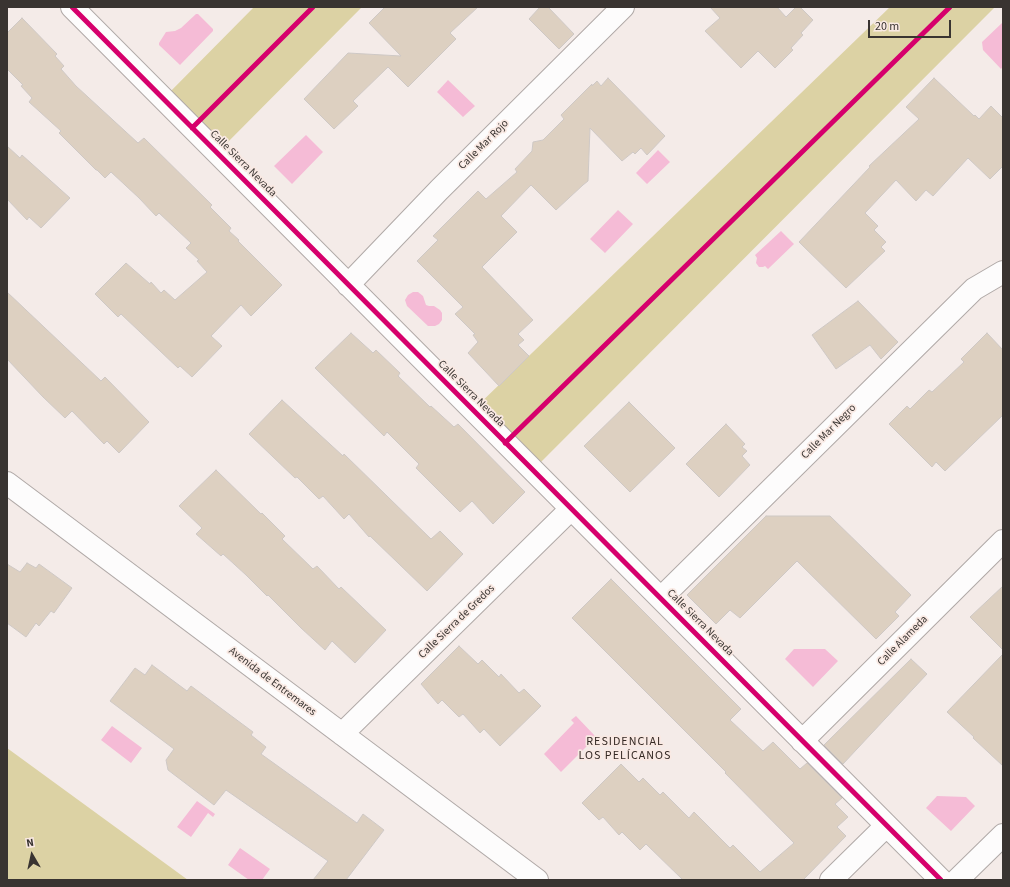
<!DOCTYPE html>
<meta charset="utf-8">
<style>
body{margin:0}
#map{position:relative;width:1010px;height:887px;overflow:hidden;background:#f4ebe8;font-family:"Source Sans 3",sans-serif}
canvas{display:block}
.frame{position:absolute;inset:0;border:8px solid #393431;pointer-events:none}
.north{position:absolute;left:12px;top:835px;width:40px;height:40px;-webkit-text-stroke:3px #f9e9e3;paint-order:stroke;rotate:351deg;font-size:11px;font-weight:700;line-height:16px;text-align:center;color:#393431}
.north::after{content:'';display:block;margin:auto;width:14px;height:18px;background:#393431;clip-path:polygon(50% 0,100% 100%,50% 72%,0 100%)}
.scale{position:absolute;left:868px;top:20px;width:83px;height:18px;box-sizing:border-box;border:2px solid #393431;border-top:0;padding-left:5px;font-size:12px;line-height:14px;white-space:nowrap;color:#393431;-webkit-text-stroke:3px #f9e9e3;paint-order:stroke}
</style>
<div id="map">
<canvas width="1010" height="887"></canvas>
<div class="frame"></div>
<div class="north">N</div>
<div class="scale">20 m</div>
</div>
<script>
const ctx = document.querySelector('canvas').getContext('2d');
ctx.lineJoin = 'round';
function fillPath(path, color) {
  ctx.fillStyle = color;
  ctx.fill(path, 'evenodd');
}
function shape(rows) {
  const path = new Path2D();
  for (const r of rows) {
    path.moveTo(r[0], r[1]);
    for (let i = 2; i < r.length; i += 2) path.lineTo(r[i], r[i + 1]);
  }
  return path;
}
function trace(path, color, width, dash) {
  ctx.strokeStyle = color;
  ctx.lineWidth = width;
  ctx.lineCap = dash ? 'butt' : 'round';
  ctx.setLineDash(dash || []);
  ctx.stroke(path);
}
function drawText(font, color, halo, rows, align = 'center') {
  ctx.font = font + ' "Source Sans 3",sans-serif';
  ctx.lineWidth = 3.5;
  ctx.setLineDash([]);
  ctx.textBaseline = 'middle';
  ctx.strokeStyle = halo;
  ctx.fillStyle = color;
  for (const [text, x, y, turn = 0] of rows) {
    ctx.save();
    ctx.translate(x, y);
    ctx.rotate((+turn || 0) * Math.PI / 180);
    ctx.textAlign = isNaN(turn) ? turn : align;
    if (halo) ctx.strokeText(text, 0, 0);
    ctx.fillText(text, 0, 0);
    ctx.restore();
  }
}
fillPath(shape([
 [254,7,362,7,217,153,163,99],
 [890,7,995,7,533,470,473,410],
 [7,748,188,880,7,880]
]), '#dcd2a4');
fillPath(shape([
 [196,14,198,14,213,29,213,31,180,65,179,64,159,45,159,43,166,32,175,31,181,28],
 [1002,23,1003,24,1003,66,1001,69,983,50,982,42],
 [448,80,475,106,463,117,437,92],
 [306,135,323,152,292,184,274,166],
 [658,150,670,162,647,184,636,173],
 [618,210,633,224,605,253,590,239],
 [781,231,794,244,768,269,765,266,763,267,759,267,756,263,757,258,755,255],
 [413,292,418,292,423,296,426,305,429,306,434,306,440,310,442,313,442,320,439,324,435,326,428,326,407,306,405,300,408,295],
 [794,649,825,649,838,661,813,687,785,659],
 [576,716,596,737,561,772,544,754,574,723,571,720],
 [112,726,142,748,131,763,101,740],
 [937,796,966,797,975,806,951,831,926,808],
 [197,801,215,814,213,817,208,813,191,837,177,827],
 [240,848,270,869,262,880,249,880,228,865]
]), '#f5bbd6');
const building = shape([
 [385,7,478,7,450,33,456,39,408,87,388,67,353,101,358,106,334,129,304,99,348,53,401,56,369,23,385,7],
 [540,7,548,7,574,34,559,49,529,19,540,7],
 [710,7,777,7,786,17,796,7,800,7,813,20,801,33,803,35,791,48,793,50,775,68,758,51,741,68,705,31,720,18,710,7],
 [22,18,57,54,55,56,64,66,61,69,76,86,138,143,144,138,212,205,210,207,231,228,229,231,239,240,238,241,282,285,251,316,241,305,211,336,222,346,192,377,180,366,178,368,121,314,118,317,95,294,126,263,150,284,151,282,161,293,164,290,175,300,207,272,197,261,199,260,186,248,191,243,159,213,156,216,139,198,111,172,105,178,97,170,96,170,59,133,61,131,29,102,32,98,21,86,23,85,7,69,7,33,22,18],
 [608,78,665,136,647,155,641,148,635,154,633,152,622,161,590,128,588,181,583,185,556,210,531,185,501,216,517,232,482,267,533,320,518,334,524,340,518,345,529,356,499,386,468,353,478,342,473,335,475,334,455,314,463,307,417,261,438,240,433,236,478,191,486,199,517,172,515,169,532,151,533,142,543,140,564,119,561,115,592,84,592,86,597,81,601,86,608,78],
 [934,78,974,116,975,115,979,119,991,106,1003,118,1003,166,990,179,968,158,933,196,926,190,916,201,896,180,865,213,878,226,874,230,886,242,881,247,885,251,846,288,799,242,870,167,869,166,919,119,906,107,934,78],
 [7,146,20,158,22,155,70,198,41,228,29,217,27,220,7,199,7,146],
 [7,292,101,381,105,377,149,422,119,453,107,441,104,444,72,411,65,418,43,397,7,359,7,292],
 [858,301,898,342,881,359,870,345,836,369,812,335,858,301],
 [351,333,373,353,376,350,400,373,398,376,430,407,431,406,454,427,458,424,525,492,493,524,472,501,460,512,416,468,419,464,387,432,384,436,315,368,351,333],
 [987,333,1003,350,1003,415,945,471,936,462,932,467,889,424,907,406,910,409,929,390,932,392,964,362,961,359,987,333],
 [282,400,343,456,344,454,431,539,440,531,463,554,427,591,370,536,369,537,349,514,344,519,323,496,319,499,297,477,295,478,249,434,282,400],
 [629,402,675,448,630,492,584,446,629,402],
 [726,424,745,444,742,447,747,451,742,456,750,465,719,497,686,464,726,424],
 [216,470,261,514,262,513,285,536,282,539,313,569,317,566,339,589,341,587,386,630,355,663,332,641,325,650,301,628,268,595,267,596,246,575,223,554,221,556,196,534,202,528,179,506,216,470],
 [766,516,830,516,911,595,895,612,899,616,876,639,797,561,740,618,730,610,716,624,687,595,766,516],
 [27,563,36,568,39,564,72,588,54,613,51,611,39,626,36,623,26,637,7,623,7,564,20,572,27,563],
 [611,579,741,709,730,720,763,751,773,742,800,769,807,763,842,798,835,804,848,817,837,827,846,836,803,880,683,880,646,844,640,850,622,832,619,835,603,817,599,820,582,803,621,764,639,782,643,778,660,795,663,792,689,818,694,812,730,848,733,845,760,872,794,843,725,773,726,772,572,618,611,579],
 [1003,586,1003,650,970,617,1003,586],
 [459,646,478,664,482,660,499,677,501,674,519,693,524,689,541,706,500,746,484,729,480,733,463,714,459,717,442,700,438,704,421,684,459,646],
 [1003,654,1003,766,973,738,974,737,947,712,1003,654],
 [911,659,927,674,843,764,824,745,911,659],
 [152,665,187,691,191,686,253,732,251,735,266,747,261,754,357,823,363,814,384,830,346,880,313,880,328,861,226,790,214,805,168,770,166,760,174,749,110,701,135,668,145,675,152,665]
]);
fillPath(building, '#ddd0c1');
trace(building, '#cec8c5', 1);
const street = shape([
 [72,7,941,880],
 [348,285,439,190,623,7],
 [7,483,537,880],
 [661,598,974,289,1003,272],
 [342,734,571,509],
 [802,741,1003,541],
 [831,880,886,826],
 [957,880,1003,835]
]);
trace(street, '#b0a9a7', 24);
trace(street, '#fdfcfc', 22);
trace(shape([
 [72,7,941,880],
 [192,128,313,7],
 [505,443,950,7]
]), '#d6006c', 5);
drawText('11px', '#393431', '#f9e9e3', [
 ["Calle Mar Rojo",484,145,-45],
 ["Calle Sierra Nevada",243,164,45],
 ["Calle Sierra Nevada",471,394,45],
 ["Calle Mar Negro",829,432,-45],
 ["Calle Sierra de Gredos",457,622,-44],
 ["Calle Sierra Nevada",700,623,45],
 ["Calle Alameda",903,641,-45],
 ["Avenida de Entremares",272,682,37]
]);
ctx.letterSpacing = '1px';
drawText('12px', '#342924', '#f9e9e3', [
 ["RESIDENCIAL",625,742],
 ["LOS PELÍCANOS",625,756]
]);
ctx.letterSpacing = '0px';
</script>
